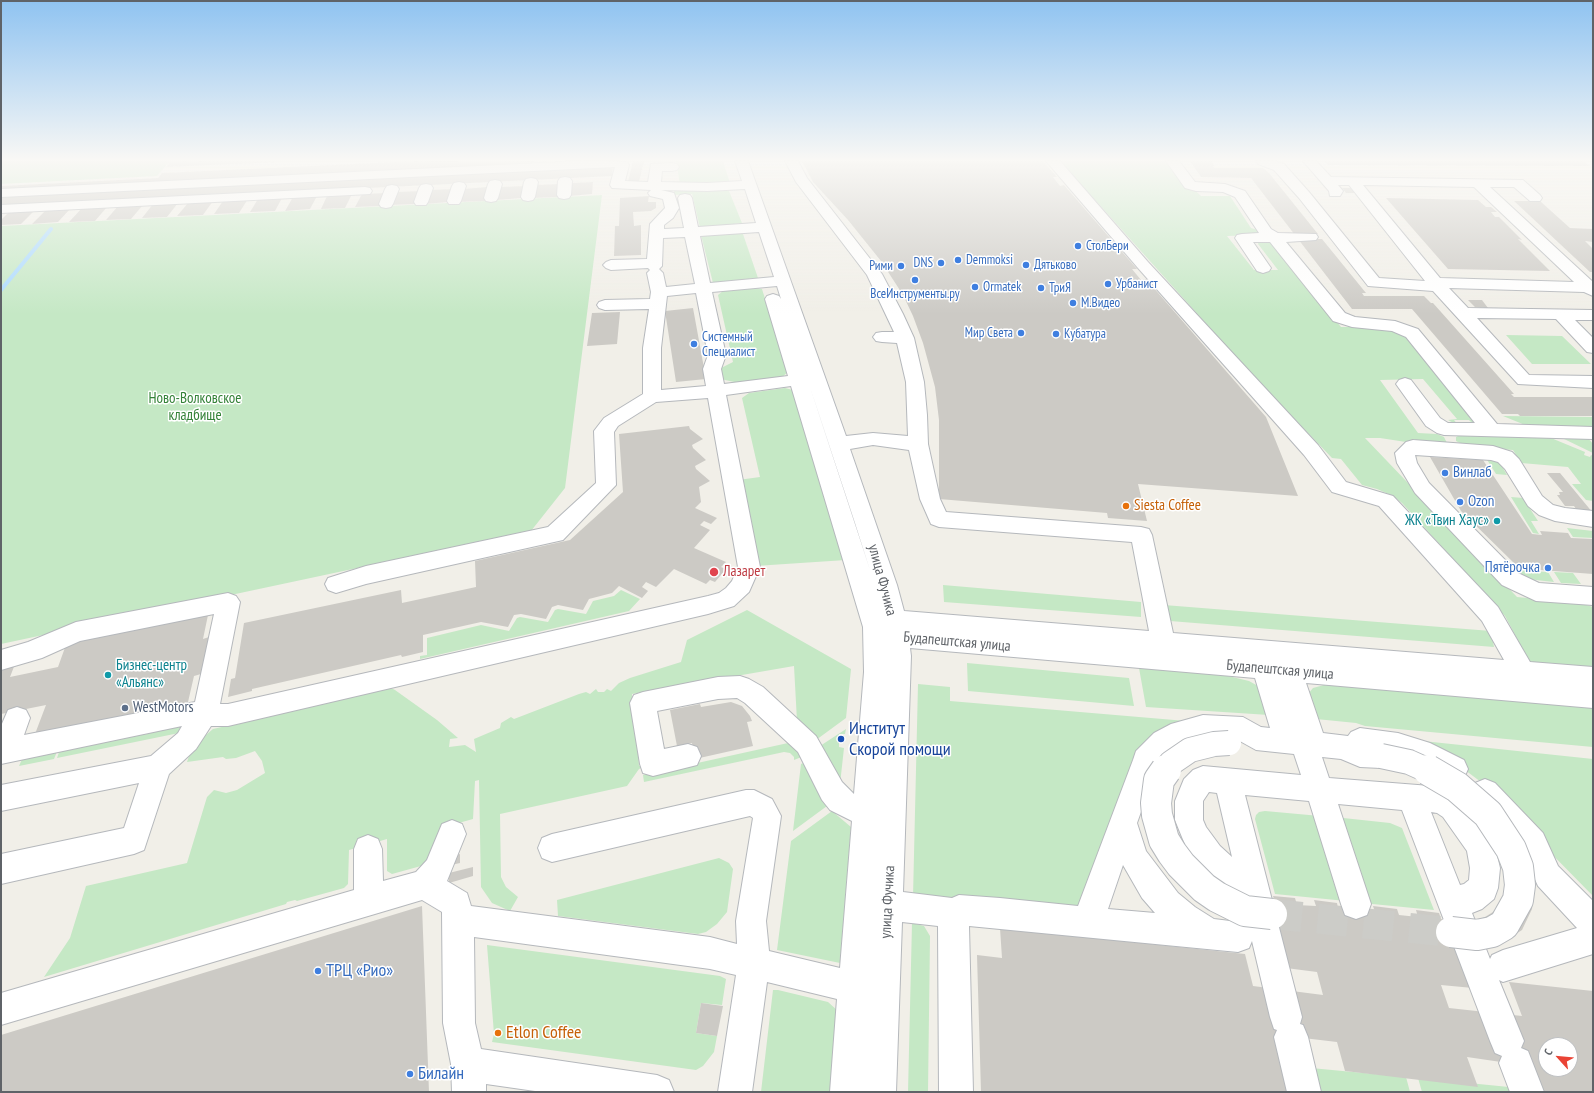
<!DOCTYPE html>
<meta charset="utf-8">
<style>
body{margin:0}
#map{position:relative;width:1594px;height:1093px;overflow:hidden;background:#f1efe8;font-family:"PT Sans Narrow",sans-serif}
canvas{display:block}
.frame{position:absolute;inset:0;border:2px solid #5f6368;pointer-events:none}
.north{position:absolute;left:1538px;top:1037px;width:40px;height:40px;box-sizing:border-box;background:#fff;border:1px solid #bfc1c3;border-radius:50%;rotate:297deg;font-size:11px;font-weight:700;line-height:16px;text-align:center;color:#5f6368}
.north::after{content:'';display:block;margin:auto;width:14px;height:18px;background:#ea4335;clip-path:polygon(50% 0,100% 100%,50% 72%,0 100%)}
</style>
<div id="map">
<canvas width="1594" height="1093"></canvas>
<div class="frame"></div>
<div class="north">С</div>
</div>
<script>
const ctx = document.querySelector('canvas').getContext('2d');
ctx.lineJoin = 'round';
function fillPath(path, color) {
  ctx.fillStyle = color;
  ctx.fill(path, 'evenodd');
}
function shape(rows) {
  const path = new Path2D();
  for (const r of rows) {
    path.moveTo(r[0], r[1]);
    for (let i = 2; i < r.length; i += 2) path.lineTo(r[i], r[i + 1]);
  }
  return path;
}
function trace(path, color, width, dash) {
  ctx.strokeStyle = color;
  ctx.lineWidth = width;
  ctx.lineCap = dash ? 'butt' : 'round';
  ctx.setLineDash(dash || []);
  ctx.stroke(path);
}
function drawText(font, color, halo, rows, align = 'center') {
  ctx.font = font + ' "PT Sans Narrow",sans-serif';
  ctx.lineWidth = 3;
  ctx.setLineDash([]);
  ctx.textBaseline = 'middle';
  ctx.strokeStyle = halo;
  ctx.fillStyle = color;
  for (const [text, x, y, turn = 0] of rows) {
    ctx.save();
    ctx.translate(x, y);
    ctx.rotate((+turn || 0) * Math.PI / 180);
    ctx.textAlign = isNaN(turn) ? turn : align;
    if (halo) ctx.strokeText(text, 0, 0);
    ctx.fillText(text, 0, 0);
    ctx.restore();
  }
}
fillPath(shape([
 [1,161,176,161,170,161,157,176,1,184],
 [676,161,723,161,730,183,680,185],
 [1060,161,1167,161,1185,187,1194,189,1201,196,1230,196,1251,228,1261,231,1260,235,1227,236,1254,270,1278,270,1258,244,1259,241,1270,242,1277,249,1341,327,1379,327,1407,335,1476,424,1473,424,1469,420,1454,420,1459,426,1448,420,1457,419,1423,379,1380,380,1418,433,1437,434,1444,437,1447,443,1419,444,1380,438,1365,438,1517,597,1580,603,1593,607,1593,668,1530,663,1505,616,1402,503,1393,496,1377,489,1362,485,1341,459,1332,458,1255,378],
 [674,190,729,191,742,223,700,228,692,194,674,195],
 [602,195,565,488,531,531,1,644,1,226],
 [737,232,743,234,758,278,713,283,701,235],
 [756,288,762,289,788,372,782,377,739,383,725,380,722,379,719,369,733,362,718,295,723,291],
 [1506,335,1562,336,1591,364,1532,364],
 [785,388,793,390,846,560,755,566,738,480,760,477,742,398,749,393],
 [1503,416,1593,417,1593,426,1530,427],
 [1460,435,1551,438,1585,452,1584,455,1590,457,1591,455,1593,456,1593,501,1586,500,1572,484,1581,484,1568,467,1521,463,1513,450,1468,447,1456,441,1456,437],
 [1562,438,1588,438,1593,444,1593,453],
 [1486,458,1500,463,1507,475,1496,474],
 [1511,497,1523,498,1538,521,1531,521,1539,534,1533,533],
 [1567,528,1593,531,1593,538,1573,537],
 [1508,562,1529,571,1548,572,1554,582,1527,579],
 [1554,572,1573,573,1581,584,1561,583],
 [943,585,1141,602,1141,617,944,602],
 [621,590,640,599,629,611,420,659,420,656,427,655,427,638,481,625,509,631,517,618,520,617,548,622,555,610,558,609,586,614,593,601,614,596],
 [1164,605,1491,631,1494,647,1170,621],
 [747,610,851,669,846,718,816,740,797,721,794,666,632,694,633,715,636,715,639,766,651,762,650,764,639,769,627,786,500,814,501,877,506,887,518,897,510,911,492,903,481,887,479,780,475,781,473,819,444,827,442,840,426,862,421,866,392,874,387,871,387,839,349,850,348,884,344,888,297,901,295,900,287,902,286,904,44,977,70,938,86,886,187,863,207,797,214,790,226,793,237,790,265,773,262,761,255,751,236,758,226,759,223,757,187,762,190,753,201,739,213,729,391,688,395,690,437,720,458,738,450,739,449,747,465,745,476,752,474,739,500,728,501,723,511,717,514,719,579,694,586,692,590,694,596,689,598,692,604,692,607,689,611,691,619,683,630,678,681,662,687,640],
 [967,663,1129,678,1134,706,968,691],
 [1139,668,1228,676,1249,681,1258,686,1269,715,1146,707],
 [918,684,950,687,950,701,1198,722,1186,725,1081,909,913,897],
 [1324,685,1593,707,1593,747,1365,726,1356,723,1316,719,1308,694,1313,688],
 [186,722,179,733,57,758,60,749,147,734,153,732,154,729],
 [846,729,845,734,839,734,839,747,844,748,840,784,820,746],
 [1404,739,1593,759,1593,896,1481,782,1457,764],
 [788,743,792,743,804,756,794,760,794,757,790,753,784,752,644,782,643,775],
 [58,749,54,759,19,766,23,757],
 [806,762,822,799,827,806,793,831,801,764],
 [832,811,851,827,840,963,777,950,791,841],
 [1265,811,1320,816,1346,901,1275,894,1255,819,1256,815,1259,812],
 [1334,817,1390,823,1402,828,1434,910,1362,903],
 [719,858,729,863,733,869,727,912,717,924,706,932,698,934,558,916,557,900],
 [912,923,924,926,930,936,928,1092,908,1092],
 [487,945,720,976,726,979,722,1005,701,1003,696,1033,717,1036,714,1052,703,1066,696,1070,492,1042,494,1034],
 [773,990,778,990,828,1002,838,1011,832,1092,761,1092],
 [1311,1068,1406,1077,1410,1092,1317,1092],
 [1418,1078,1519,1088,1521,1092,1422,1092]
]), '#c5e8c5');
trace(shape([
 [1,290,51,229]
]), '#aadaff', 4);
fillPath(shape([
 [207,161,276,161,276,162,166,167,170,162],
 [419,161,593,162,1,191,1,186,158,178,162,173],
 [633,161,644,161,639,182,628,182],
 [802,161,1043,161,1057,177,1053,177,1060,186,1064,185,1137,269,1132,269,1141,280,1146,279,1266,417,1298,496,1138,484,1147,521,1108,518,1107,513,939,499,939,420,935,387,923,343,913,316,903,295,881,261,848,220,813,182],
 [1190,161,1211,161,1215,166,1213,166,1214,168,1263,168,1269,173,1318,234,1314,234,1317,239,1322,239,1366,293,1362,293,1364,296,1424,296,1431,303,1433,303,1514,394,1511,394,1514,397,1593,397,1593,416,1520,416,1518,414,1502,414,1412,309,1352,309,1251,178,1201,177],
 [1324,161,1583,161,1590,166,1328,165],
 [613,166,612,176,1,206,1,196],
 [593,182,592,194,569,196,571,183],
 [559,184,557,197,533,198,536,185],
 [524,186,521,198,497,200,501,187],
 [487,187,485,201,457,202,463,189],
 [1342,188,1352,188,1356,193,1346,193],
 [453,189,449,202,425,204,430,190],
 [420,191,415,204,390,205,396,192],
 [386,193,380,206,355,207,362,194],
 [352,194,345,208,321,209,327,196],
 [317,196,310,209,285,211,293,197],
 [649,196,648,202,656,202,656,208,651,211,633,212,634,226,641,225,641,255,614,256,615,226,619,226,620,198],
 [282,198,275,211,250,212,258,199],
 [1386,198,1478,200,1486,207,1491,207,1497,212,1491,212,1495,217,1499,217,1522,240,1518,239,1550,271,1448,269],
 [248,199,239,213,214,214,223,201],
 [213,201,203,215,177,216,188,203],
 [1514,201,1540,201,1570,228,1593,229,1593,242,1585,241,1593,249,1593,272,1590,272],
 [178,203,167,217,142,218,153,204],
 [143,205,131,219,106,220,118,206],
 [107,207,95,221,69,222,82,208],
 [71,208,58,222,32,224,46,210],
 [35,210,21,224,1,225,1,220,9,212],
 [1468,300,1482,300,1488,308,1475,307],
 [693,308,706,379,676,382,665,311],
 [620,312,617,344,587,346,592,313],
 [689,426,690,429,703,439,692,445,693,448,706,460,695,466,696,469,710,481,699,487,701,502,695,508,717,518,711,524,704,521,700,525,710,530,694,548,726,562,721,567,726,569,715,582,710,580,706,584,674,569,656,587,646,582,642,587,648,591,642,598,619,586,612,593,589,599,583,610,558,605,552,607,546,619,521,614,514,615,508,627,481,622,423,635,423,652,402,657,401,655,252,689,252,691,228,697,231,679,235,678,244,623,401,590,402,603,476,587,475,561,570,540,623,492,619,434],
 [1430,457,1483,460,1532,534,1542,535,1540,531,1568,533,1571,538,1593,539,1593,574,1528,569,1516,565,1461,511],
 [1547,473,1560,473,1593,513,1578,512,1574,506,1565,506,1557,495,1560,495,1559,492,1563,492],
 [208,615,203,639,209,637,201,674,194,676,188,702,35,734,46,705,1,714,1,667,15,664,10,677,58,667,67,642],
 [731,702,742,706,750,716,752,721,747,722,753,746,695,759,692,743,677,746,670,710,700,704,701,707],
 [1398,751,1534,888,1532,909,1522,930,1499,945,1482,946,1473,988,1441,985,1449,1008,1522,1016,1509,982,1593,991,1593,1092,1539,1092,1501,1062,1467,1057,1478,1087,1345,1071,1337,1042,1278,1035,1291,1092,981,1092,977,955,1002,958,1000,928,1245,954,1253,986,1323,995,1317,972,1286,968,1275,924,1191,889,1152,767,1222,753,1188,763,1174,777,1168,810,1183,850,1275,902,1273,896,1295,898,1297,905,1316,906,1314,900,1337,903,1338,908,1375,912,1373,906,1397,909,1399,915,1418,917,1416,910,1439,913,1441,919,1472,922,1485,917,1493,912,1501,902,1507,881,1503,858],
 [1546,1045,1570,1045,1570,1069,1546,1069],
 [460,854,460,863,451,865,451,857],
 [473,867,473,876,449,883,449,873],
 [422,906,429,1092,1,1092,1,1035],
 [701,1003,723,1006,717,1036,696,1033]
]), '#cccac5');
trace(shape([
 [1272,914,1451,932]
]), '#ccccc8', 30, [30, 16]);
const minor = shape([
 [582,161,627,162,629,165,625,181,648,182,651,164,672,163,677,164,679,167,677,170,672,171,662,171,661,182,707,183,742,181,735,161,748,161,846,436,873,433,908,436,906,382,897,343,882,342,876,341,873,337,876,333,882,332,894,332,867,275,796,182,785,161,798,161,807,178,882,274,903,314,914,338,924,382,927,415,928,444,940,499,946,512,1141,527,1149,529,1152,535,1173,633,1504,660,1482,621,1379,506,1332,492,1304,455,1138,268,1046,161,1060,161,1148,262,1318,445,1346,482,1393,496,1498,607,1530,662,1593,667,1593,708,1306,683,1323,733,1348,736,1351,732,1360,728,1398,733,1430,743,1464,760,1468,769,1464,778,1454,781,1414,762,1398,757,1394,756,1390,765,1381,768,1360,767,1341,759,1322,757,1329,778,1443,787,1453,791,1463,799,1482,822,1491,837,1495,847,1500,868,1498,888,1494,899,1482,909,1472,913,1490,959,1492,955,1503,950,1577,928,1538,886,1523,853,1475,801,1471,792,1475,783,1485,779,1495,783,1543,833,1558,866,1593,901,1593,954,1503,982,1499,980,1524,1041,1521,1048,1528,1051,1544,1092,1510,1092,1499,1063,1502,1056,1495,1053,1490,1041,1402,810,1338,804,1371,904,1367,915,1356,919,1345,915,1341,904,1309,801,1245,795,1302,1017,1300,1024,1303,1025,1308,1037,1321,1092,1287,1092,1274,1037,1277,1030,1274,1029,1270,1017,1252,941,1249,948,1238,952,969,926,973,1092,939,1092,938,926,902,922,896,1092,830,1092,837,999,767,982,752,1092,718,1092,736,975,710,969,474,937,475,1023,481,1049,657,1075,669,1080,674,1092,542,1092,486,1084,486,1092,452,1092,451,1064,443,1023,442,912,422,900,1,1025,1,993,354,890,354,849,358,839,368,835,378,839,382,849,383,881,416,872,427,860,442,824,452,820,462,824,466,834,447,881,467,893,471,906,710,937,737,944,736,921,753,818,750,816,552,862,542,858,538,848,542,838,552,834,746,790,754,790,772,799,781,816,766,921,769,951,840,968,852,821,830,810,822,800,798,752,745,703,737,698,718,699,657,711,664,749,688,744,697,747,701,756,697,765,653,776,643,773,640,764,630,703,634,695,643,692,718,677,740,676,749,679,763,687,816,736,842,782,854,794,864,672,863,627,791,386,726,395,760,567,749,592,734,606,708,614,228,726,211,726,196,749,169,774,144,850,134,854,1,884,1,854,124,828,139,783,1,811,1,785,151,756,178,733,182,726,1,764,1,726,8,710,17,707,26,710,30,718,24,735,195,702,214,614,80,641,42,658,1,670,1,650,28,642,76,622,228,593,236,596,240,602,220,704,228,704,708,596,719,593,726,588,732,581,738,567,708,398,656,402,618,426,614,432,616,485,563,540,366,584,336,593,328,590,325,584,328,578,366,566,548,527,596,483,594,431,604,418,643,394,643,348,649,309,605,310,599,308,597,305,599,302,605,300,650,299,651,292,647,273,650,270,648,268,611,270,606,268,603,265,606,262,611,260,647,259,650,224,665,208,663,199,650,196,648,193,651,190,612,188,610,185,615,167,1,197,1,189,582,161],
 [745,189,756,223,698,227,692,198,690,195,685,194,680,195,678,198,684,228,664,229,664,225,673,218,679,208,674,193,661,190,707,191,745,189],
 [759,232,774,277,710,283,700,236,759,232],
 [685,237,695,284,666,287,663,273,659,269,662,266,663,238,685,237],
 [777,286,781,299,779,296,773,294,767,296,765,299,788,376,724,384,721,369,726,355,712,292,777,286],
 [696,293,708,355,703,369,706,386,661,390,661,348,667,296,696,293],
 [809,384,855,523,870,570,809,384],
 [873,445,909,450,920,499,931,524,939,527,1132,542,1149,631,904,611,897,585,850,449,873,445],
 [910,648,1255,678,1270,728,1261,727,1243,717,1203,715,1171,724,1154,733,1136,751,1133,760,1078,906,1000,898,959,895,952,898,903,892,911,656,910,648],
 [1203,739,1238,740,1256,750,1294,754,1301,775,1203,766,1193,770,1184,779,1175,801,1175,820,1186,847,1200,866,1215,880,1240,892,1248,926,1238,922,1214,919,1195,907,1178,893,1146,851,1137,823,1157,767,1172,749,1178,746,1203,739],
 [1209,792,1217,793,1232,857,1220,846,1206,827,1203,820,1203,801,1209,792],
 [1431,812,1437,813,1443,817,1467,851,1470,868,1469,880,1464,884,1460,885,1431,812],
 [1123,865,1142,898,1155,913,1108,909,1123,865],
 [1166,161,1179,161,1195,182,1225,184,1245,191,1271,229,1278,233,1316,234,1318,237,1316,240,1286,242,1345,313,1355,317,1395,321,1418,329,1497,424,1593,427,1593,439,1444,435,1437,433,1426,426,1396,384,1399,380,1405,378,1411,380,1440,418,1448,423,1475,423,1406,337,1392,331,1352,327,1333,321,1270,242,1253,242,1271,268,1269,271,1263,273,1257,271,1235,238,1237,235,1242,234,1259,233,1235,197,1223,192,1196,191,1185,188,1166,161],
 [1256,161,1274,161,1284,164,1309,192,1379,278,1425,281,1349,185,1338,185,1343,191,1340,196,1330,196,1329,191,1303,161,1316,161,1331,177,1523,180,1540,195,1542,198,1540,201,1530,201,1514,187,1490,187,1593,282,1593,296,1584,292,1449,288,1468,308,1593,310,1593,320,1575,320,1593,338,1593,353,1587,352,1556,319,1477,318,1529,375,1593,376,1593,388,1518,384,1433,291,1368,286,1299,198,1274,170,1258,164,1256,161],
 [1363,185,1474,187,1574,282,1440,278,1363,185],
 [565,177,570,178,572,181,571,195,569,198,564,199,559,198,557,195,558,181,560,178,565,177],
 [531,178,536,179,538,182,535,197,533,200,528,201,523,200,521,197,524,182,526,179,531,178],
 [495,180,500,181,502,184,498,198,496,201,491,202,486,201,484,198,488,184,490,181,495,180],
 [459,182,464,183,466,186,461,201,459,204,449,204,447,201,452,186,454,183,459,182],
 [426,184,431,185,433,188,428,202,426,205,416,205,414,202,419,188,421,185,426,184],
 [392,185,397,186,399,189,393,204,391,207,386,208,381,207,379,204,385,189,387,186,392,185],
 [365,187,370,188,372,191,370,194,1,213,1,205,365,187],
 [1413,440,1493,446,1512,452,1519,459,1542,496,1553,505,1565,508,1593,511,1593,527,1555,521,1539,515,1528,506,1505,469,1498,462,1491,460,1415,455,1417,463,1429,483,1518,573,1539,583,1593,587,1593,605,1536,601,1502,585,1415,493,1397,463,1395,453,1406,442,1413,440]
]);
trace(minor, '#b5b8bc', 2);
fillPath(minor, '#fff');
const minorBridgeFar1 = shape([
 [1381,756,1409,762,1429,771],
 [1166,771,1171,763,1190,750,1214,744,1229,743]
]);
const minorBridge = shape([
 [1166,770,1159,780,1156,803,1157,815,1164,840,1172,853,1181,865,1204,888,1217,897,1245,911,1272,914],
 [1428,770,1457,787,1488,814,1511,849,1518,867,1520,885,1518,900,1504,925,1492,932,1477,935,1451,932]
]);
trace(minorBridgeFar1, '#b5b8bc', 26, []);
trace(minorBridge, '#b5b8bc', 32, []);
trace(minorBridgeFar1, '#fff', 24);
trace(minorBridge, '#fff', 30);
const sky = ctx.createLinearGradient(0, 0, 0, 314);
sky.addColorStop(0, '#8fc3f1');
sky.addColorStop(0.51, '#f9f8f5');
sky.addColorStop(1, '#f9f8f500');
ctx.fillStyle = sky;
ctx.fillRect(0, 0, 1594, 314);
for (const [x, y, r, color] of [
 [1078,246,4,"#3f7fe0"],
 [958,260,4,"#3f7fe0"],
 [941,263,4,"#3f7fe0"],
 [1026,265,4,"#3f7fe0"],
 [901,266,4,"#3f7fe0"],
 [915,280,4,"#3f7fe0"],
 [1108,284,4,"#3f7fe0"],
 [975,287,4,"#3f7fe0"],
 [1041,288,4,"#3f7fe0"],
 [1073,303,4,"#3f7fe0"],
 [1021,333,4,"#3f7fe0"],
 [1056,334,4,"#3f7fe0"],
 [694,344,4,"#3f7fe0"],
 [1445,473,4,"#3f7fe0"],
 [1460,502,4,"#3f7fe0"],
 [1126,506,4,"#e8710a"],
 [1497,521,4,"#0f9aa8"],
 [1548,568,4,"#3f7fe0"],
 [714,572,5,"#e0444e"],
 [108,675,4,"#0f9aa8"],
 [125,708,4,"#5c6f8a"],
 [841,739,4,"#1a4fb4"],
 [318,971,4,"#3f7fe0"],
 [498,1033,4,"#e8710a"],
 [410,1074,4,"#3f7fe0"]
]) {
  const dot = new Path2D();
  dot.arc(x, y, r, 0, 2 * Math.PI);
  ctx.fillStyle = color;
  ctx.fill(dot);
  trace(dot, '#fff', 1.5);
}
drawText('13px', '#366cbe', '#fff', [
 ["СтолБери",1086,246],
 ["Demmoksi",966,260],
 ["DNS",933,263,"right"],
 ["Дятьково",1034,265],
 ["Рими",893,266,"right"],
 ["Урбанист",1116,284],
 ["Ormatek",983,287],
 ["ТриЯ",1049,288],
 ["ВсеИнструменты.ру",915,294,"center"],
 ["М.Видео",1081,303],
 ["Мир Света",1013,333,"right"],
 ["Кубатура",1064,334],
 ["Системный",702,337],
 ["Специалист",702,352]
], 'left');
drawText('15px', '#348238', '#fff', [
 ["Ново-Волковское",195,399],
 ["кладбище",195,416]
]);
drawText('15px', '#366cbe', '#fff', [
 ["Винлаб",1453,473],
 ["Ozon",1468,502],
 ["Пятёрочка",1540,568,"right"]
], 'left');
drawText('15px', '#c56008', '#fff', [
 ["Siesta Coffee",1134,506]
], 'left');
drawText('15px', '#0d838f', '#fff', [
 ["ЖК «Твин Хаус»",1489,521],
 ["Бизнес-центр",116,666,"left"],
 ["«Альянс»",116,683,"left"]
], 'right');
drawText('15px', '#be3a42', '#fff', [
 ["Лазарет",723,572]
], 'left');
drawText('15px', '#5f6368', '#fff', [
 ["улица Фучика",882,580,75],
 ["Будапештская улица",957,642,5],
 ["Будапештская улица",1280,670,5],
 ["улица Фучика",888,902,-87]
]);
drawText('15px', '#4e5e75', '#fff', [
 ["WestMotors",133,708]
], 'left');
drawText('18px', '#164399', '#fff', [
 ["Институт",849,729],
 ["Скорой помощи",849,750]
], 'left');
drawText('18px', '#366cbe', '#fff', [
 ["ТРЦ «Рио»",326,971],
 ["Билайн",418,1074]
], 'left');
drawText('18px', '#c56008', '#fff', [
 ["Etlon Coffee",506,1033]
], 'left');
</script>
